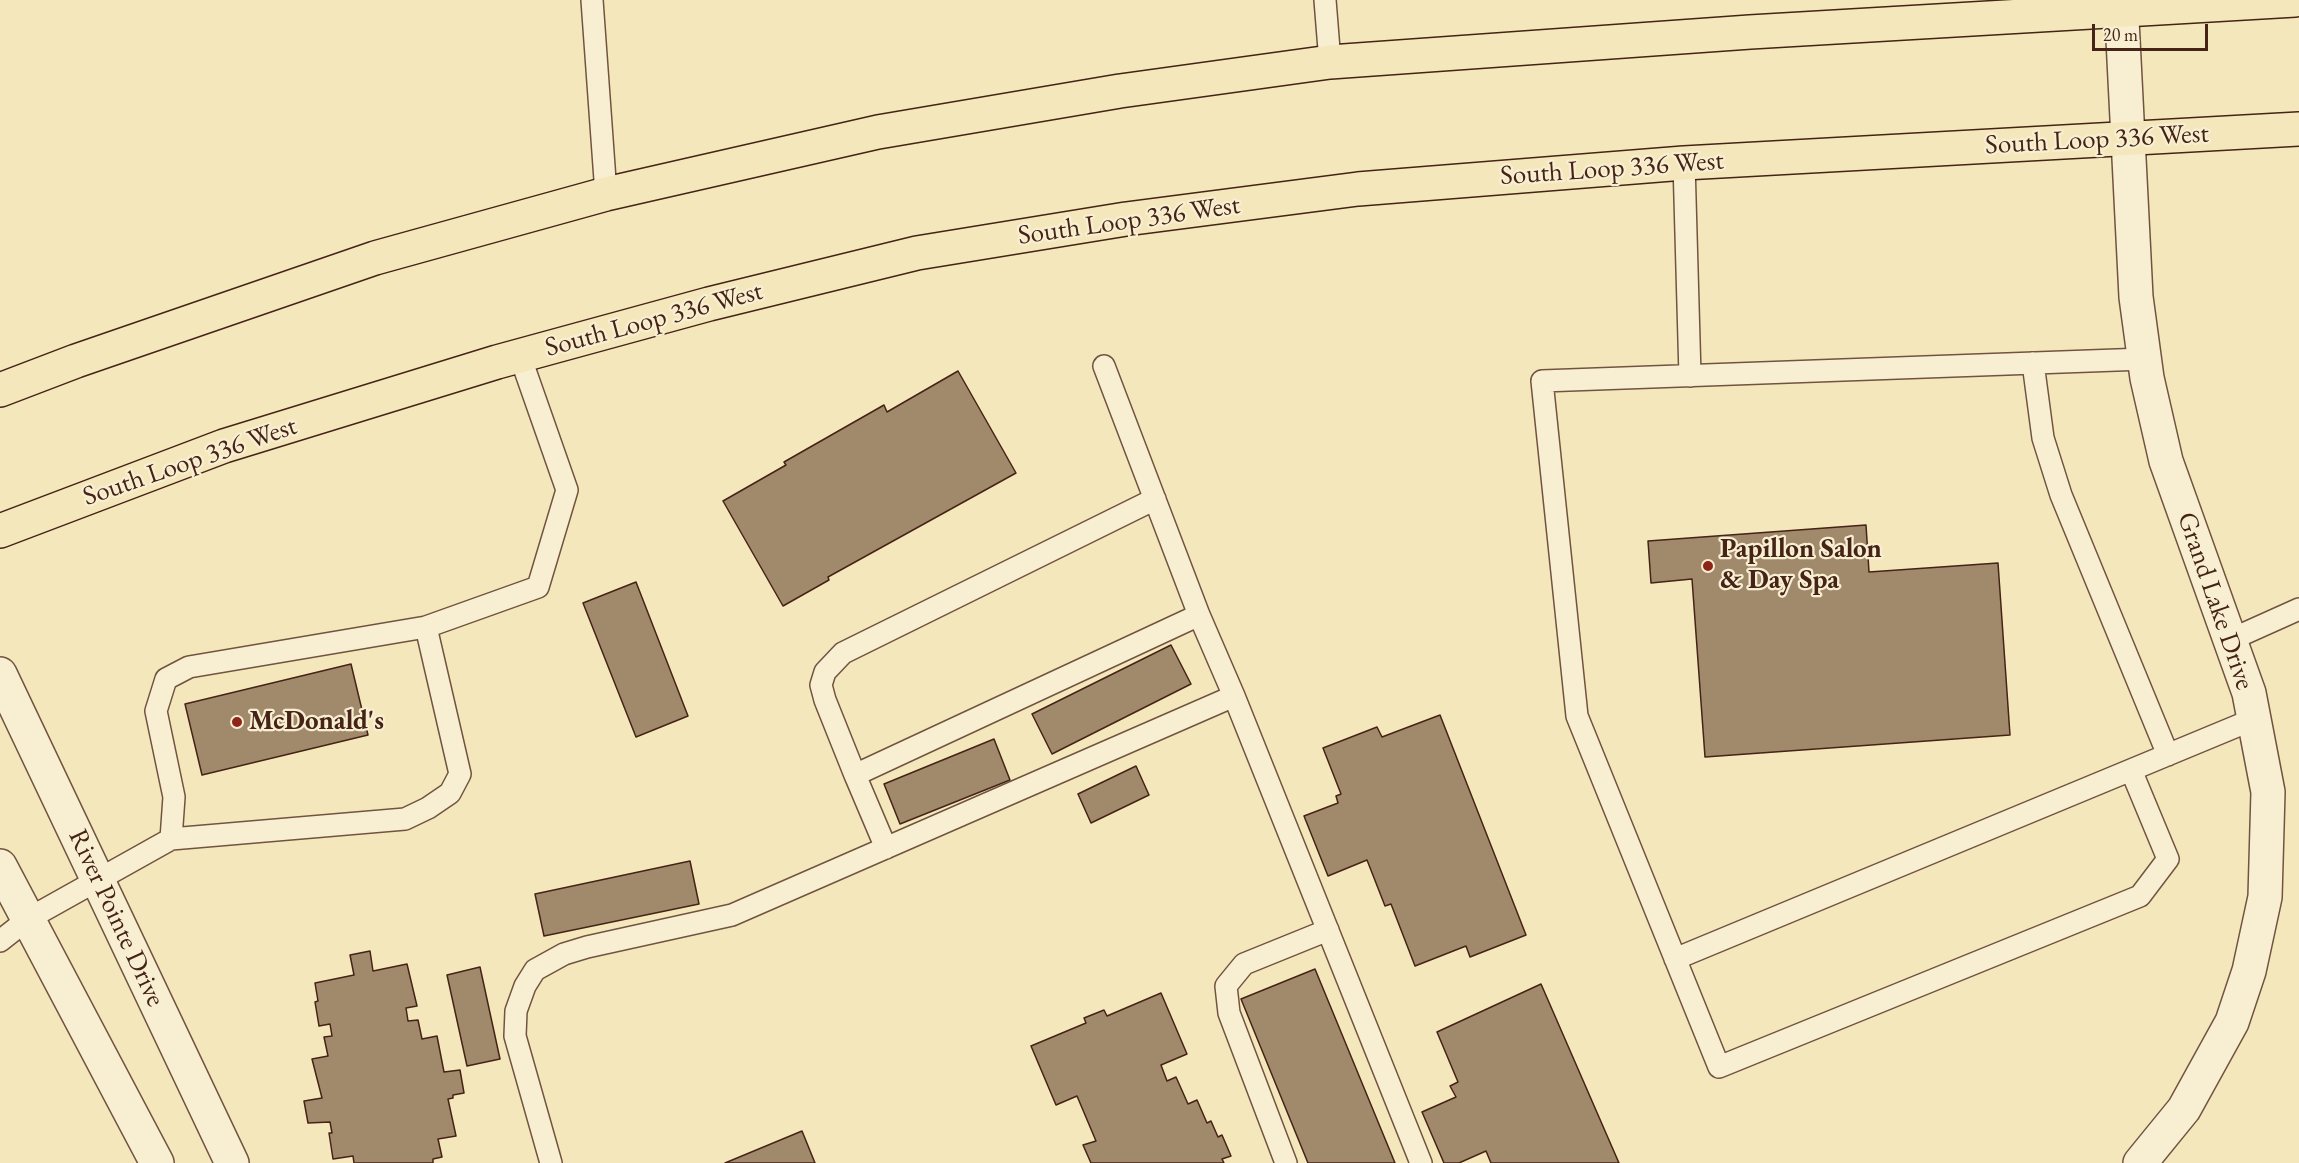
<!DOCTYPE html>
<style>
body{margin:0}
#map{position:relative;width:2299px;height:1163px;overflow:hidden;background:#f5e7bc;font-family:"EB Garamond",serif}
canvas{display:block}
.scale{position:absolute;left:2092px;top:24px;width:116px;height:27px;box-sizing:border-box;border:3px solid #452316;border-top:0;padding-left:8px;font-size:18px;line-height:21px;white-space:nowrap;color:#452316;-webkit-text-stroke:4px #f8efd3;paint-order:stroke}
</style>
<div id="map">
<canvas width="2299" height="1163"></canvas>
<div class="scale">20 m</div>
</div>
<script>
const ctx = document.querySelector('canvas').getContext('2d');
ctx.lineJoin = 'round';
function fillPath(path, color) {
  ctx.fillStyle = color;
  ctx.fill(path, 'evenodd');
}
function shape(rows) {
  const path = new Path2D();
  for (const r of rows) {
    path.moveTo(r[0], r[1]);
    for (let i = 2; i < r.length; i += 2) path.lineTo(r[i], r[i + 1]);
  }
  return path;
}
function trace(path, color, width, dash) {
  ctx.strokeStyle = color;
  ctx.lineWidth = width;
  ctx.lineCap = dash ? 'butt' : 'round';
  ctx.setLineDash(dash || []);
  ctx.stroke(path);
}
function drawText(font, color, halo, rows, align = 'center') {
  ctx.font = font + ' "EB Garamond",serif';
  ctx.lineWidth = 4.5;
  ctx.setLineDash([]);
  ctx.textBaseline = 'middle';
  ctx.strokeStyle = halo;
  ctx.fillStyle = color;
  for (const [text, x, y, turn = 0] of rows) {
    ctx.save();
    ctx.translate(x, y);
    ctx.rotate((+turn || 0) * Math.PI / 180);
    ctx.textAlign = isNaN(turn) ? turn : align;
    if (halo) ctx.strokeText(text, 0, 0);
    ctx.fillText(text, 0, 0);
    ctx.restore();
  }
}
const building = shape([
 [958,371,1016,473,828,577,829,580,783,606,723,501,786,465,784,462,884,405,887,412,958,371],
 [1866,525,1869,572,1998,563,2010,735,1705,757,1692,579,1651,583,1648,541,1866,525],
 [636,582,688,716,636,737,583,603,636,582],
 [1171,645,1191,684,1052,754,1032,714,1171,645],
 [351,664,368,735,202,775,185,704,351,664],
 [1440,715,1526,935,1470,957,1466,946,1415,966,1391,904,1385,906,1367,860,1328,876,1304,816,1338,803,1336,796,1341,794,1323,748,1377,727,1382,737,1440,715],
 [994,739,1010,780,900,824,884,784,994,739],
 [1136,766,1149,795,1091,823,1078,794,1136,766],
 [690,861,699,904,544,936,535,894,690,861],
 [370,951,373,971,407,964,417,1006,406,1008,408,1021,418,1020,422,1039,437,1036,444,1072,460,1070,464,1093,453,1095,453,1098,448,1099,456,1136,438,1139,442,1157,433,1159,433,1163,354,1163,353,1156,333,1159,329,1133,332,1133,330,1122,308,1123,304,1101,322,1098,312,1059,328,1056,324,1037,332,1036,330,1024,319,1026,315,1002,318,1001,315,983,354,975,350,955,370,951],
 [480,967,500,1059,467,1066,447,975,480,967],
 [1315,969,1395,1163,1308,1163,1241,999,1315,969],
 [1541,984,1619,1163,1491,1163,1486,1151,1459,1163,1444,1163,1422,1112,1456,1097,1450,1086,1458,1082,1437,1032,1541,984],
 [1161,993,1187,1054,1161,1065,1167,1081,1176,1077,1188,1104,1197,1100,1207,1123,1211,1121,1218,1137,1222,1135,1231,1156,1222,1159,1224,1163,1091,1163,1083,1145,1096,1141,1077,1096,1056,1105,1031,1046,1086,1023,1084,1018,1104,1010,1107,1016,1161,993],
 [802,1131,815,1163,725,1163,802,1131]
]);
fillPath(building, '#a1896c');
trace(building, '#452316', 1.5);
const lane = shape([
 [592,0,606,194],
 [1325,0,1330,62],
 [1684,163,1690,376],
 [2144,359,1542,381,1577,716,1719,1067,2140,896,2168,859,2131,770,2254,719],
 [2033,363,2043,438,2061,495,2168,755],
 [1104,366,1199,615,1234,696],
 [1155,499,843,653,825,672,821,685,825,700,855,775,1199,615],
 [2230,640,2299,609],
 [855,775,886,848],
 [171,839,174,797,156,711,166,679,189,667,426,627],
 [0,941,28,919,171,839,405,819,428,808,450,793,460,774,426,627,538,587,567,490,520,356],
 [1675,959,2131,770],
 [551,1163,515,1036,516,1011,525,986,535,970,564,954,587,947,732,915,1234,696,1421,1163],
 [1286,1163,1229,1013,1226,986,1244,964,1328,930]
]);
const street = shape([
 [2121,0,2136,297,2147,378,2166,461,2249,693,2268,792,2265,897,2249,971,2232,1022,2184,1109,2140,1163],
 [0,674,232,1163],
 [0,866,157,1163]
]);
const primary = shape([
 [0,390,76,361,375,258,606,194,878,132,1120,91,1330,62,1750,32,2295,0],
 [0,531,224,446,497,362,709,304,917,253,1126,219,1358,189,1684,163,2299,129]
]);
trace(lane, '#715440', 24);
trace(street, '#715440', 36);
trace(primary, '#452316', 36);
trace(lane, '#f8efd3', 21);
trace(street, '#f8efd3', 33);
trace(primary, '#f5e7bc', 33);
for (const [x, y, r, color] of [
 [1708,566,6,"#8f2418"],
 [237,722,6,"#8f2418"]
]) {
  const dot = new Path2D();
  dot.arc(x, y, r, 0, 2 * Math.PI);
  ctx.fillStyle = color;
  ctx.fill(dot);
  trace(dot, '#f8efd3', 2);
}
drawText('27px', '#452316', '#f8efd3', [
 ["South Loop 336 West",2097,140,-3],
 ["South Loop 336 West",1612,169,-4],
 ["South Loop 336 West",1129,221,-8],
 ["South Loop 336 West",654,320,-15],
 ["South Loop 336 West",190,462,-19],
 ["Grand Lake Drive",2215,601,71],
 ["River Pointe Drive",116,918,65]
]);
drawText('bold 27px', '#452316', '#f8efd3', [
 ["Papillon Salon",1720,550],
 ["& Day Spa",1720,581],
 ["McDonald's",249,722]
], 'left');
</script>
